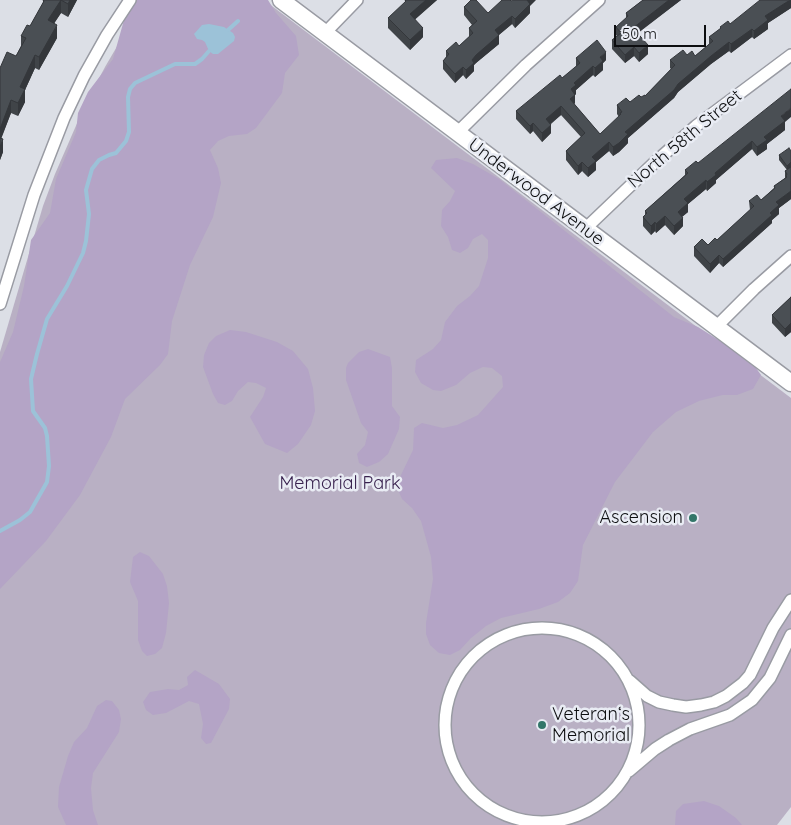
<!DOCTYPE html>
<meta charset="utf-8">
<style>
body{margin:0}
#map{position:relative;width:791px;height:825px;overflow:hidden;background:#dcdfe6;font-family:Quicksand,sans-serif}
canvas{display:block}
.scale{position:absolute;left:614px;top:25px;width:92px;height:22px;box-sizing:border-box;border:2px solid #0d0e10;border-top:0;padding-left:6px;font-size:15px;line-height:18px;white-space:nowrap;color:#0d0e10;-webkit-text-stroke:4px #e9ecf4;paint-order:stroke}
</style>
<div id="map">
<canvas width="791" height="825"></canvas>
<div class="scale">50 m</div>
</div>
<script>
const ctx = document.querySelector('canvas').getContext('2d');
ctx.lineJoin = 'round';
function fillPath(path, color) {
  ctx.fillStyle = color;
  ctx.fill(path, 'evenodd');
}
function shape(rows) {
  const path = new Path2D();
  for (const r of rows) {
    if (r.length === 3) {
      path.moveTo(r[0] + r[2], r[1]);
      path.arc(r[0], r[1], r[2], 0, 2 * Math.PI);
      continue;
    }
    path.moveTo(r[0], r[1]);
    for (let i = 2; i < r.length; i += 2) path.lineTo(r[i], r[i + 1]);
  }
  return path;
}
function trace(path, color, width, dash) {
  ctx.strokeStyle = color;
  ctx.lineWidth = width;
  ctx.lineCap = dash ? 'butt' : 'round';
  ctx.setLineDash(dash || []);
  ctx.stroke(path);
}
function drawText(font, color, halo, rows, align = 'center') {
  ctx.font = font + ' Quicksand,sans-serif';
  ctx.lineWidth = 5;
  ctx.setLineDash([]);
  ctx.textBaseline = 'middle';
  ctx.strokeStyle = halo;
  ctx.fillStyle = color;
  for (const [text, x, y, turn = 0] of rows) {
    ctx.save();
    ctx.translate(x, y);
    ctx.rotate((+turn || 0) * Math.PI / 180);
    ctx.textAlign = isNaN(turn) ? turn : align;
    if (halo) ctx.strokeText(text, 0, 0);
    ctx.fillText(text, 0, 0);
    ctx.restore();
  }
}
fillPath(shape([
 [264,0,791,398,791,807,777,825,0,825,0,352,43,206,55,174,85,105,105,67,129,26]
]), '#b9b0c4');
fillPath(shape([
 [136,0,268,0,276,13,296,36,299,55,285,73,282,93,256,128,247,134,229,136,218,141,210,150,218,168,221,183,213,217,190,265,172,321,168,354,160,365,125,399,111,437,80,495,46,541,0,589,0,362,13,332,24,286,31,240,50,213,56,179,76,132,78,113,88,92,113,59,124,20],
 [457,158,473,164,499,179,674,317,698,327,725,344,756,368,761,375,753,389,737,395,723,395,699,401,676,412,653,432,615,482,583,545,578,581,570,593,558,602,539,609,501,618,486,626,471,638,460,650,450,655,439,653,430,645,426,634,426,623,433,579,431,557,421,521,412,508,402,499,398,490,400,477,413,450,414,428,422,423,443,428,457,425,478,415,503,387,502,376,492,368,483,367,470,373,456,385,441,391,433,390,421,383,415,372,416,360,433,349,441,340,445,322,457,306,470,296,479,286,488,258,488,240,482,234,473,239,468,248,460,253,452,250,448,237,441,226,442,210,450,201,455,191,431,168,436,160],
 [230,330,246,332,277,342,293,351,308,369,313,388,315,411,311,425,298,444,287,453,265,444,250,417,263,397,266,388,256,383,248,382,238,391,232,401,225,405,218,403,213,394,203,367,204,355,209,343,216,336],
 [368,349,390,357,392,368,392,406,400,417,399,429,388,454,379,462,367,467,359,463,357,454,365,445,368,432,361,423,346,380,346,368,348,363,359,352],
 [140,552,149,556,163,574,167,586,169,603,166,633,162,648,155,654,147,656,142,651,138,640,138,601,130,582,133,557],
 [195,670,219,684,230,699,229,709,211,743,206,744,201,738,203,724,199,704,189,701,166,713,153,715,146,710,143,702,150,692,168,689,179,690,188,685,187,677],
 [106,700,112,701,119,710,121,719,119,732,93,773,91,788,93,810,98,825,66,825,58,807,59,787,68,756,74,742,87,728,97,706],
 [704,801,719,806,736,818,742,825,675,825,676,811,683,804]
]), '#b4a4c6');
fillPath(shape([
 [209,24,224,27,233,33,235,37,234,41,218,54,213,54,209,51,205,42,202,40,197,39,194,34,202,25]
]), '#9cc2d8');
trace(shape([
 [228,30,238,21],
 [0,531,20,520,30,512,47,482,49,466,47,436,45,428,33,411,31,379,37,354,47,319,67,286,83,253,86,241,89,214,86,190,92,169,99,160,109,155,116,153,126,141,129,132,128,97,130,89,135,83,175,64,195,64,202,59,209,51]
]), '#9cc2d8', 4);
const minor = shape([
 [325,33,357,0],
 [457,133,526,65,599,0],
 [585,229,653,164,696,126,791,55],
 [0,304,34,195,64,118,84,76,107,35,130,0],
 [716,327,754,289,791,256],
 [542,725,97],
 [630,681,647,696,659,702,673,705,686,707,701,705,714,702,726,696,743,683,750,675,773,628,791,600],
 [629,771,655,749,669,740,690,729,730,715,752,700,770,678,791,635]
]);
const secondary = shape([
 [281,0,791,383]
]);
trace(minor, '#999ba3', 14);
trace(secondary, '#999ba3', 19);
trace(minor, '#fff', 11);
trace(secondary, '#fff', 16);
fillPath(shape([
 [43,0,77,0,68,17,61,13,54,23,57,38,39,70,35,68,25,90,25,102,18,116,11,113,1,138,3,152,0,160,0,68,16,56,21,46,21,36,30,26,43,3],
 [405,0,437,0,415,19,423,37,410,50,388,28,388,18,405,3],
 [643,0,681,0,637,33,648,54,639,62,634,56,625,63,612,49,612,40,617,36,616,35,616,27,626,18,626,13],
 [791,0,791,8,768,23,768,29,754,39,752,37,731,53,729,51,711,64,678,92,674,98,628,138,628,143,619,152,613,156,609,151,596,162,596,170,588,177,582,171,578,175,566,160,566,151,581,137,561,115,551,124,551,133,542,142,533,131,530,134,516,119,516,111,562,78,576,67,576,58,606,60,603,63,603,70,595,77,593,75,576,90,576,94,575,95,575,103,574,104,600,134,619,117,617,114,617,105,630,102,645,96,671,69,670,68,670,60,687,55,695,56,709,44,709,37,720,29,720,27,730,24],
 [511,1,530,6,530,13,515,28,512,24,499,35,499,44,476,63,474,65,474,71,466,79,463,75,455,83,443,69,443,61,446,57,446,51,459,46,469,37,469,28,472,25,464,15,464,7,488,13],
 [785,122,785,130,767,144,767,149,757,156,752,149,716,180,716,183,707,191,706,189,688,204,688,212,682,217,683,226,674,235,665,225,656,233,655,231,651,235,643,226,643,217,645,215,645,211,685,175,685,170],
 [791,151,791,167,787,170,779,160,779,155],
 [791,167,791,199,779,208,779,214,772,220,772,223,723,267,719,263,710,273,694,256,694,247,708,245,717,240,750,210,749,201,761,200,774,188,774,186,785,178,785,171],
 [791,297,791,332,785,337,772,323,772,315]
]), '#404448');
fillPath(shape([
 [61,0,61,13,48,33,48,20],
 [70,0,77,0,68,17,68,4],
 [426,0,437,0,410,24,410,14],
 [527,0,536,0,530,6,530,13,515,28,515,19],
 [669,0,681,0,633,37,633,28],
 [790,0,791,0,791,8,768,23,768,29,754,39,754,31,765,16],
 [512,16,512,24,495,38,495,30],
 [57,25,57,38,39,70,39,57],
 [423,28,423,37,410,50,410,40],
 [752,29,752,37,731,53,731,44],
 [499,35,499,44,476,63,474,65,474,71,466,79,466,70,472,60,476,55],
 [729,42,729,51,711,64,678,92,674,98,628,138,628,143,619,152,613,156,613,147,625,132,678,84,711,56],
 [648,45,648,54,639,62,639,53],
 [634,47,634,56,625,63,625,55],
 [606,52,606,60,603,63,603,70,595,77,595,68,600,57],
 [35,55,35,68,25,90,25,102,18,116,18,103,20,87],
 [593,66,593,75,576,90,576,94,571,98,571,89,574,83],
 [463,67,463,75,455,83,455,74],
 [575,95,575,103,570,108,570,99],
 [11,100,11,113,0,142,0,129],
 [561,106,561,115,546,127,546,119],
 [791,108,791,117,785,122,785,130,767,144,767,149,757,156,757,147,764,137,781,116],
 [533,123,533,131,530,134,530,126],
 [551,125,551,133,542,142,542,133],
 [3,139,3,152,0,160,0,147],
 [752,141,752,149,716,180,716,183,707,191,707,182,715,173],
 [609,142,609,151,596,162,596,170,588,177,588,168,592,157],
 [582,162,582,171,578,175,578,166],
 [791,162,791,167,787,170,787,166],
 [706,180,706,189,688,204,688,212,678,220,678,212,684,199],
 [791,191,791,199,779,208,779,214,772,220,772,223,723,267,723,259,776,202],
 [665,216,665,225,656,233,656,224],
 [683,218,683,226,674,235,674,226],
 [655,222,655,231,651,235,651,226],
 [719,255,719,263,710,273,710,264],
 [791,323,791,332,785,337,785,329]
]), '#34373b');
const building = shape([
 [43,0,61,0,48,20,57,25,39,57,35,55,20,87,25,89,18,103,11,100,0,129,0,68,7,52,16,56,26,38,21,36,27,25,30,26,44,1,43,0],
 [61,0,70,0,68,4,61,0],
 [405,0,426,0,410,14,423,28,410,40,388,18,406,1,405,0],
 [471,0,476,0,488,13,502,0,510,0,511,1,513,0,527,0,530,4,515,19,512,16,495,30,499,35,476,55,472,60,474,63,466,70,463,67,455,74,443,61,449,54,446,51,456,42,459,46,473,33,469,28,477,21,464,7,471,0],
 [643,0,669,0,633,28,648,45,639,53,634,47,625,55,612,40,621,33,616,27,628,16,626,13,643,0],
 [760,0,790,0,765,16,768,20,754,31,752,29,731,44,729,42,711,56,678,84,674,90,625,132,628,134,619,143,613,147,609,142,592,157,596,161,588,168,582,162,578,166,566,151,585,133,561,106,546,119,551,125,542,133,533,123,530,126,516,111,560,75,562,78,580,63,576,58,597,40,606,52,600,57,603,61,595,68,593,66,574,83,576,85,571,89,575,95,570,99,600,134,621,114,620,113,622,112,617,105,626,98,630,102,639,95,641,97,645,95,645,96,675,65,670,60,683,50,687,55,692,51,695,56,713,41,709,37,721,28,720,27,728,21,730,24,760,0],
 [791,89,791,108,781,116,785,121,764,137,767,140,757,147,752,141,715,173,716,175,707,182,706,180,684,199,688,203,678,212,683,218,674,226,665,216,656,224,655,222,651,226,643,217,647,213,645,211,688,173,685,170,696,161,698,163,791,89],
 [0,138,3,139,0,147,0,138],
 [789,148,791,151,791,162,787,166,779,155,789,148],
 [791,167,791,191,776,202,779,205,770,213,772,215,723,259,719,255,710,264,694,247,702,239,708,245,715,238,717,240,754,206,749,201,757,195,761,200,775,188,774,186,787,177,786,176,787,174,785,171,791,167],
 [791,297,791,323,785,329,772,315,791,297]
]);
fillPath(building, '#4a4f54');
trace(building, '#34373b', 1);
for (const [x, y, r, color] of [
 [693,518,5,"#327669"],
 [542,725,5,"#327669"]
]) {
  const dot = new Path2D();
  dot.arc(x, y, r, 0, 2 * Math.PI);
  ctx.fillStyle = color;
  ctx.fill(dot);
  trace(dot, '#e9ecf4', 2);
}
drawText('18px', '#0d0e10', '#e9ecf4', [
 ["North 58th Street",685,139,-40],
 ["Underwood Avenue",536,192,37]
]);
drawText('18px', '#38214e', '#e9ecf4', [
 ["Memorial Park",340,484]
]);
drawText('18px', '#0d0e10', '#e9ecf4', [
 ["Ascension",683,518],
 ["Veteranʻs",552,715,"left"],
 ["Memorial",552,736,"left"]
], 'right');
</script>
